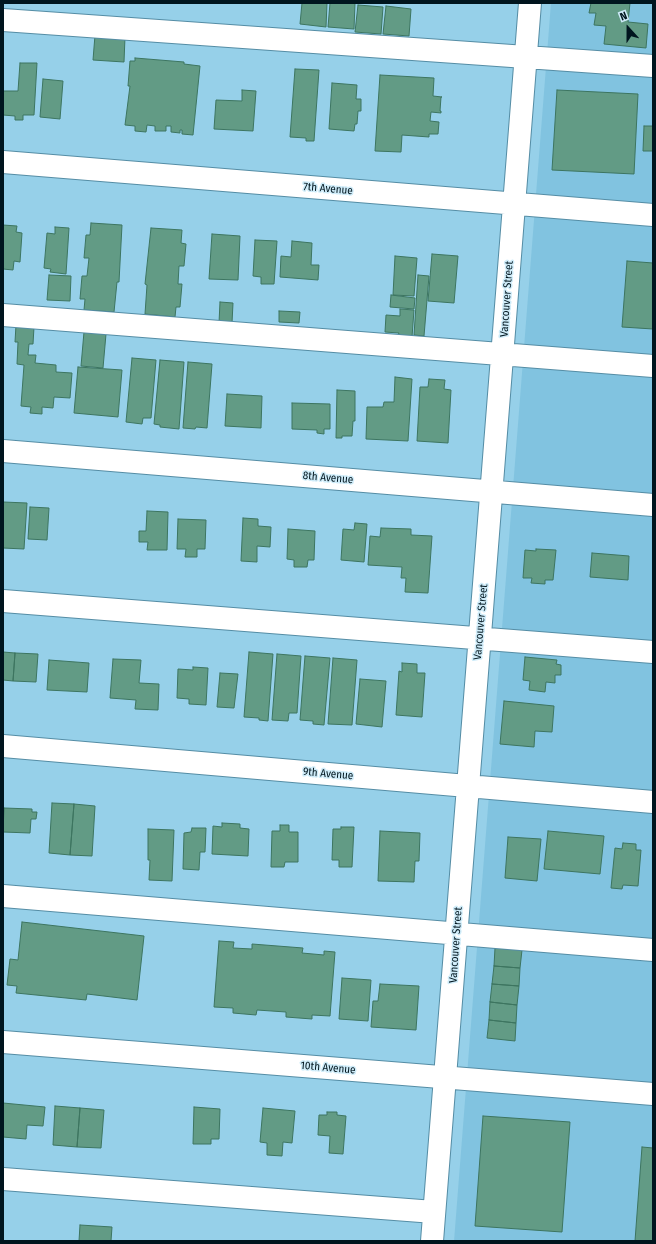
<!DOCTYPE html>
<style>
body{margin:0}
#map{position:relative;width:656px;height:1244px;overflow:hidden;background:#96d0e9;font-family:"Fira Sans Condensed",sans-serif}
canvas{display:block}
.frame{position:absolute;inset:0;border:4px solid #00151e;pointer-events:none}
.north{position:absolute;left:608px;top:8px;width:40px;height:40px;-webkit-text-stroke:3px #cfecf9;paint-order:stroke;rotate:339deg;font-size:11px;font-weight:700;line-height:16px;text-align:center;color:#00151e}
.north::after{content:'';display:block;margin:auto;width:14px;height:18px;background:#00151e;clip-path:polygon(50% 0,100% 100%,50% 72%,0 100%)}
</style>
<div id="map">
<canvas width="656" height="1244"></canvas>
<div class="frame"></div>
<div class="north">N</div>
</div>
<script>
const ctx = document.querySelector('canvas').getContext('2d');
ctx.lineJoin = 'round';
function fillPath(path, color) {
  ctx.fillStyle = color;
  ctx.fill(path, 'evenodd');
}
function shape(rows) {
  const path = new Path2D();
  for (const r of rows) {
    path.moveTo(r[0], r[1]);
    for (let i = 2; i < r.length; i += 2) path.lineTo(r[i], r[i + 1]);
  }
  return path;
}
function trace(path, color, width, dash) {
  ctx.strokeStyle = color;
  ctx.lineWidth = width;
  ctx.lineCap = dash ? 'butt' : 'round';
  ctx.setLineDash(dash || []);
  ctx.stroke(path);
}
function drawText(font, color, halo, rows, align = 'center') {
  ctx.font = font + ' "Fira Sans Condensed",sans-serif';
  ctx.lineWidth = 3;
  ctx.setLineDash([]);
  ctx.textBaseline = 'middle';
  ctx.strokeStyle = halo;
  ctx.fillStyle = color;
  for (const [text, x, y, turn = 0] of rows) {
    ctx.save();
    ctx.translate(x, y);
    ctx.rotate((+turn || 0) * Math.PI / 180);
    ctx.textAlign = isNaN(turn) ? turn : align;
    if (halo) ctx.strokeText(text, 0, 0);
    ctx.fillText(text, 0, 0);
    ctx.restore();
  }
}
fillPath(shape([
 [551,3,653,3,653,1241,454,1241]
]), '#81c3e0');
const building = shape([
 [302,3,327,3,326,27,300,24,302,3],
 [330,3,355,3,354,29,328,27,330,3],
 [591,3,630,3,628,22,648,24,646,48,604,44,606,26,594,25,596,13,589,13,591,3],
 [358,5,383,7,381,34,355,32,358,5],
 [386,6,411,9,409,36,383,34,386,6],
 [95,35,125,37,124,62,93,60,95,35],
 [135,58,184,62,184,64,200,66,193,135,182,134,182,130,180,130,180,133,171,132,171,126,166,126,166,131,155,131,155,126,147,125,146,132,135,131,135,126,125,125,130,86,128,86,130,61,135,61,135,58],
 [20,63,37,63,34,115,23,115,23,120,15,120,15,116,3,115,3,91,18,91,20,63],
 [295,69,319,70,314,141,306,141,306,138,290,137,295,69],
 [380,75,434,78,433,96,442,97,441,97,440,111,441,111,441,113,431,112,430,121,439,122,438,134,429,134,429,137,402,135,401,152,375,151,380,75],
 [43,79,63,81,60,119,40,117,43,79],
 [332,83,357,85,356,99,361,99,361,111,358,111,357,124,355,124,354,131,329,129,332,83],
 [242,90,256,91,253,131,214,129,216,100,242,101,242,90],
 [557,90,638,94,634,174,552,170,557,90],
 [644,126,653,126,653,151,643,151,644,126],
 [91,223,122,225,119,282,117,282,114,312,84,310,85,299,80,299,82,276,87,276,89,258,84,258,86,235,90,235,91,223],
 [3,225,17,226,16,232,22,233,20,262,14,261,13,270,3,269,3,225],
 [55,227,69,228,66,274,50,272,51,269,44,268,47,233,55,234,55,227],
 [151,228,182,230,181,243,186,244,184,266,179,266,178,284,182,284,180,307,176,307,175,317,145,314,147,285,145,284,151,228],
 [212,234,240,236,238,280,209,279,212,234],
 [255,240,277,241,274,284,261,284,261,277,253,276,255,240],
 [292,241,312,243,311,265,319,265,318,280,280,277,281,256,291,257,292,241],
 [432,254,458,256,454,303,428,301,432,254],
 [395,256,417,258,414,296,393,295,395,256],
 [627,261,653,263,653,329,622,327,627,261],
 [49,275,71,276,70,301,47,300,49,275],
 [418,275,429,276,424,336,414,335,418,275],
 [391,295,415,298,414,309,390,307,391,295],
 [220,302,233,303,232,323,219,323,220,302],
 [400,309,414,310,412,337,398,335,399,333,385,332,386,315,400,316,400,309],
 [279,311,300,312,299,323,279,322,279,311],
 [16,325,34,327,33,344,29,344,28,355,36,355,35,363,56,365,56,372,72,373,70,398,54,397,53,408,42,407,42,414,30,413,31,407,21,406,24,365,17,364,18,342,15,342,16,325],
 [84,332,106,334,103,368,81,366,84,332],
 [132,358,156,360,151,418,143,418,142,424,126,422,132,358],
 [160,360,184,362,179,429,160,427,160,425,154,424,160,360],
 [188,362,212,364,207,428,196,427,195,429,183,428,188,362],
 [78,367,122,370,118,417,74,413,78,367],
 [395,377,412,379,408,441,366,439,367,407,383,407,384,402,394,402,395,377],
 [429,379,445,380,444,389,451,390,448,443,417,441,420,387,428,387,429,379],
 [337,390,355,391,355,421,353,421,352,436,342,436,342,438,336,438,337,390],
 [227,394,262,396,261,428,225,426,227,394],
 [292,403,330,404,330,429,324,429,324,434,317,433,317,430,292,429,292,403],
 [3,502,27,503,24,549,3,548,3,502],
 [30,507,49,508,47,540,28,539,30,507],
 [147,511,168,512,167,550,147,550,148,542,139,542,139,531,146,531,147,511],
 [243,518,258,519,258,526,271,527,270,547,257,546,257,562,241,561,243,518],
 [178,519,206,520,205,549,197,549,197,557,185,557,186,549,177,549,178,519],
 [355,523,367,524,364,562,341,560,343,529,354,530,355,523],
 [381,528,411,529,411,535,432,536,428,593,405,592,406,578,401,578,402,567,368,565,370,536,380,537,381,528],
 [288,529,315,531,314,560,308,560,307,567,294,567,294,560,287,559,288,529],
 [536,549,556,550,553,580,545,580,545,584,531,583,532,578,523,578,525,550,536,551,536,549],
 [592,553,629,556,628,580,590,577,592,553],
 [3,652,15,653,13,681,3,680,3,652],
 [249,652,273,654,268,721,259,720,259,718,244,717,249,652],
 [15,653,38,654,36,682,13,681,15,653],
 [277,654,301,656,297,713,289,713,288,721,272,720,277,654],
 [305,656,330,658,324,725,313,724,313,721,300,720,305,656],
 [525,657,557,660,556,664,561,665,561,675,555,675,555,683,546,682,545,692,529,690,530,681,523,680,525,657],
 [333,658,357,660,352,725,328,724,333,658],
 [113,659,141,660,139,683,159,684,158,710,135,709,136,700,110,698,113,659],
 [49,660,89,663,87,692,47,690,49,660],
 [402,663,417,664,417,673,425,673,422,717,396,715,399,671,402,672,402,663],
 [193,667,208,668,206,705,189,704,189,699,177,698,178,669,193,670,193,667],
 [220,673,238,674,234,708,217,707,220,673],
 [360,679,386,681,382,727,356,724,360,679],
 [504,701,554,706,552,732,535,731,534,747,500,744,504,701],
 [52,803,74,804,70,855,49,853,52,803],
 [74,804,95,806,92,856,70,855,74,804],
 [4,808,32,809,32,812,37,812,36,819,31,819,30,833,3,832,4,808],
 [222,823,240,824,240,828,249,829,248,856,212,854,213,826,222,827,222,823],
 [280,825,289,825,289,832,298,832,298,862,285,862,284,867,271,867,272,831,280,831,280,825],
 [341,827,354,827,352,867,339,867,339,860,332,860,333,829,341,829,341,827],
 [192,828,206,828,205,852,200,852,199,870,183,869,184,833,191,832,192,828],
 [148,829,174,830,172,881,149,880,150,860,148,860,148,829],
 [380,831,420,833,419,861,415,861,414,882,378,881,380,831],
 [548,831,604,836,600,874,544,869,548,831],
 [508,837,541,839,537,881,505,878,508,837],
 [623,843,636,844,636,850,641,850,638,886,623,885,622,889,611,888,615,848,622,849,623,843],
 [22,922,144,936,137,1000,87,994,86,1000,16,993,17,986,7,985,10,959,18,960,22,922],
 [219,941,234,942,233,948,252,949,252,944,303,948,302,953,324,955,324,951,335,952,330,1016,312,1015,312,1019,286,1017,286,1012,257,1010,256,1015,233,1013,233,1008,214,1007,219,941],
 [495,948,522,950,520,968,494,966,495,948],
 [494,966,520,968,519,986,492,984,494,966],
 [342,978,371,980,368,1021,339,1019,342,978],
 [380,984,419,986,416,1030,371,1027,373,1001,378,1001,380,984],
 [492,984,519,986,517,1005,490,1002,492,984],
 [490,1002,517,1005,516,1023,489,1020,490,1002],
 [489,1020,516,1023,515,1041,487,1038,489,1020],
 [3,1103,45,1107,43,1126,27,1125,26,1139,3,1137,3,1103],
 [55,1106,80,1108,77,1147,53,1145,55,1106],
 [194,1107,220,1109,219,1139,211,1139,211,1144,193,1144,194,1107],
 [80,1108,104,1110,101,1148,77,1147,80,1108],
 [263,1108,295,1111,292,1143,283,1142,282,1156,267,1155,267,1143,260,1142,263,1108],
 [327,1112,337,1112,337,1115,346,1116,343,1154,329,1153,330,1136,318,1135,319,1115,327,1115,327,1112],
 [483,1116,570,1122,562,1232,475,1226,483,1116],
 [642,1147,653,1148,653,1241,635,1241,642,1147],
 [80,1225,112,1227,111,1241,79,1241,80,1225]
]);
fillPath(building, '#629b85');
trace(building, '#3d7560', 1);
const minor = shape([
 [3,20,653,66],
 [3,162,653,215],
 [3,315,653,366],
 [3,451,653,505],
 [3,601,653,652],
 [3,746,653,802],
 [3,896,653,950],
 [3,1042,653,1094],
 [3,1179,434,1212],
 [432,1241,530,3]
]);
trace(minor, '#558da5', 24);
trace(minor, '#fff', 22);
drawText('11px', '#00151e', '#cfecf9', [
 ["7th Avenue",328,189,5],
 ["Vancouver Street",507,299,-86],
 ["8th Avenue",328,478,5],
 ["Vancouver Street",481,622,-85],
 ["9th Avenue",328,774,5],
 ["Vancouver Street",456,945,-86],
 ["10th Avenue",328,1068,5]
]);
</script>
